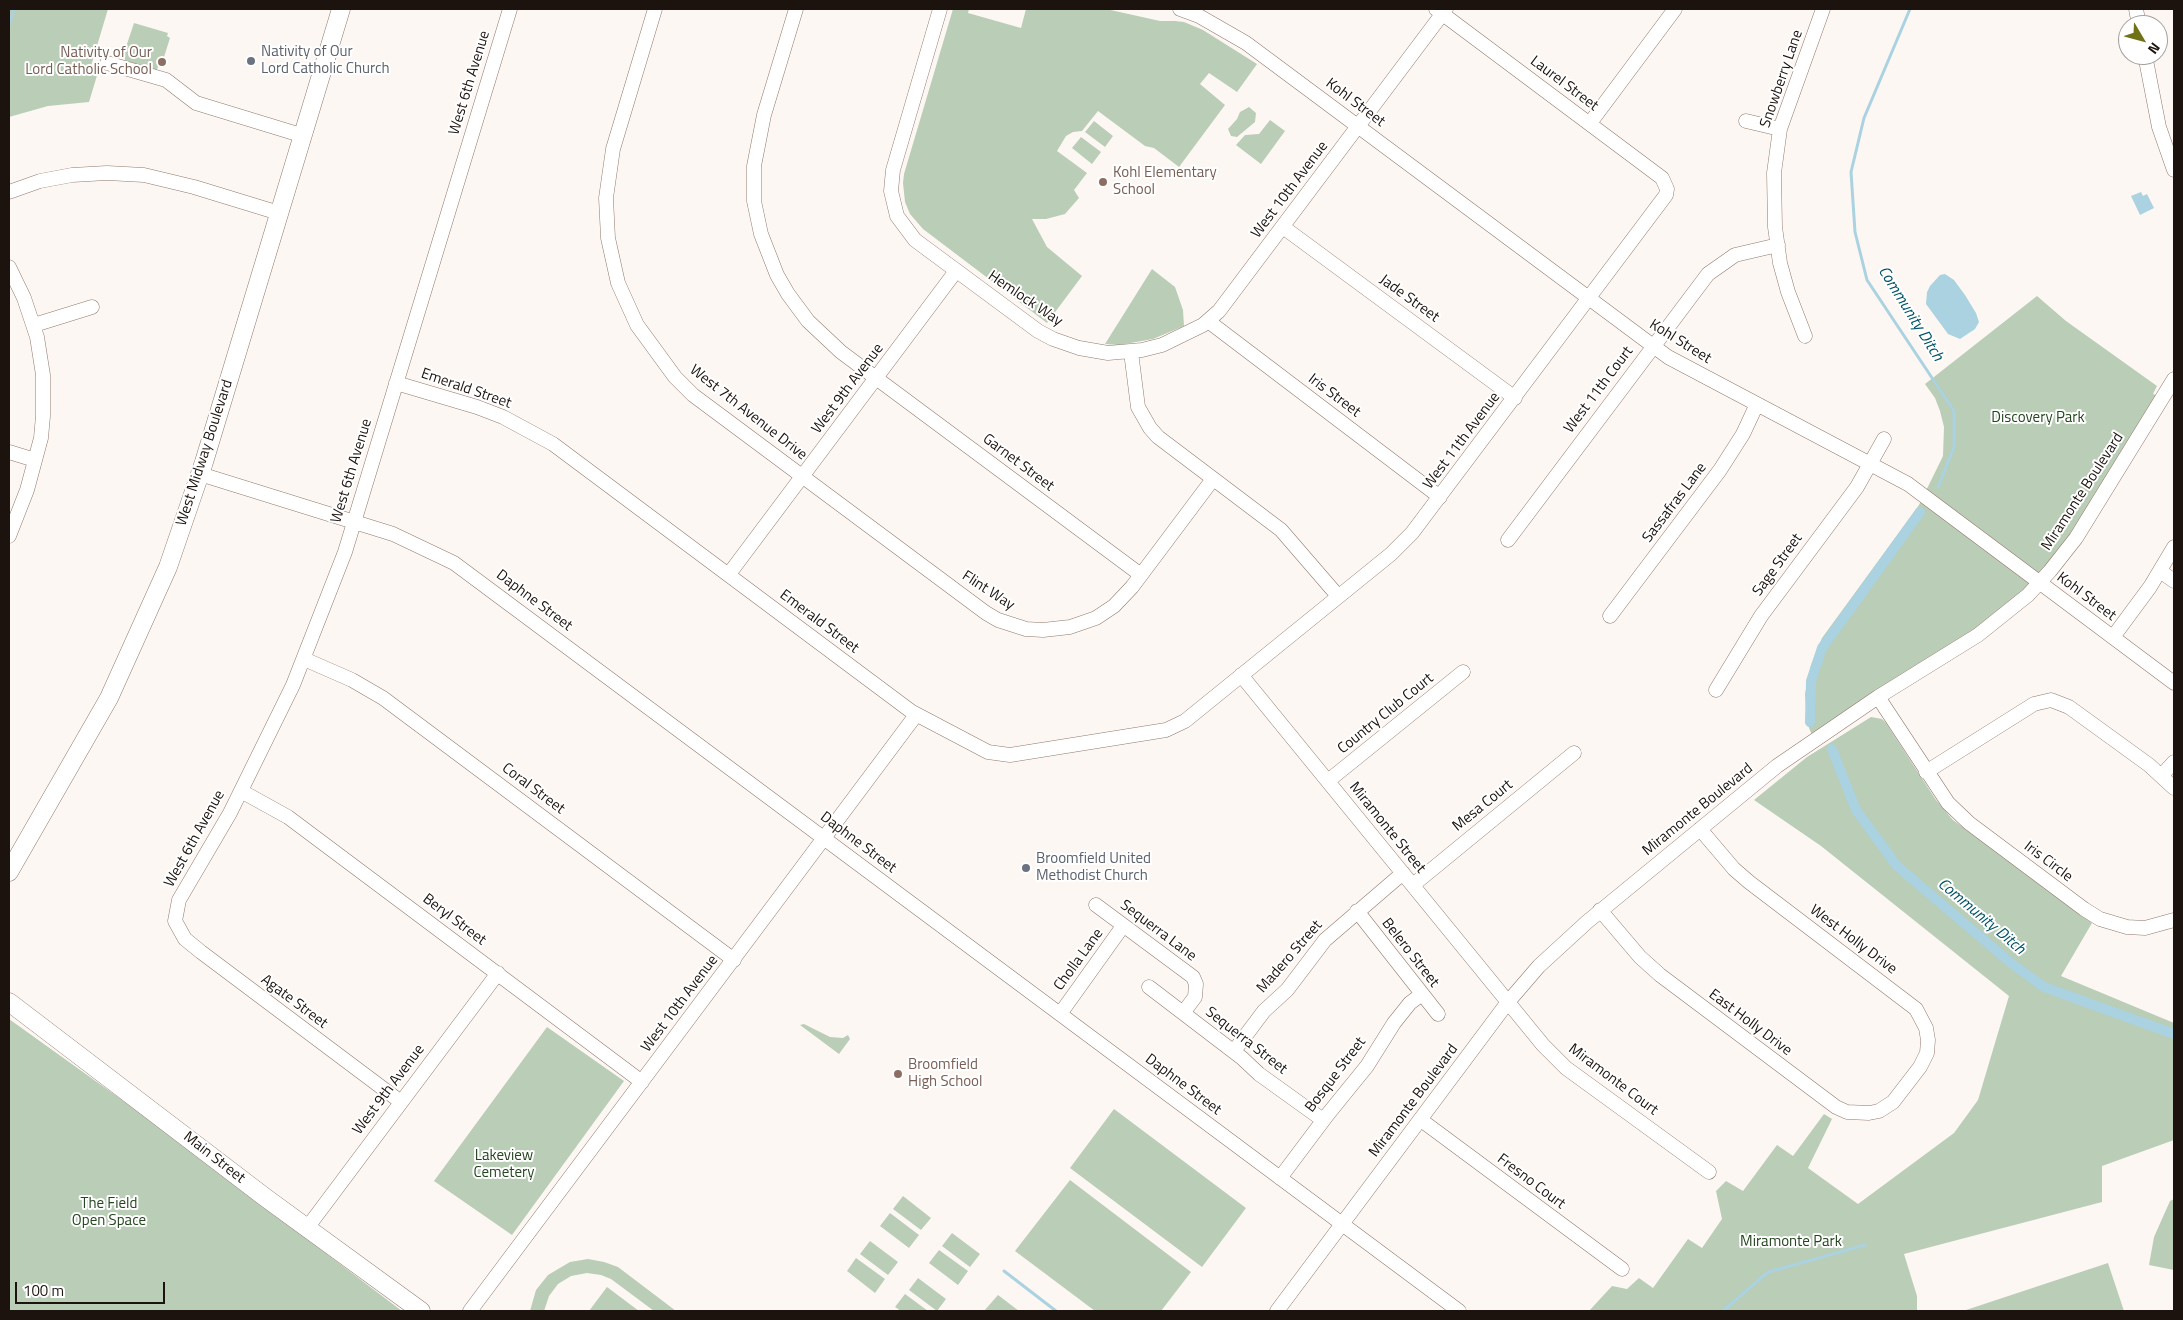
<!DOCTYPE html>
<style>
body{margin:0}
#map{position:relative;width:2183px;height:1320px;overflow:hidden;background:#fdf7f4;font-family:"Titillium Web",sans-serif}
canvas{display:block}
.frame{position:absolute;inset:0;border:10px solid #1c130f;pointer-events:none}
.north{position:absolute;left:2118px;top:15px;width:50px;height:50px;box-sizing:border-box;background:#fff;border:1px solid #a4a19f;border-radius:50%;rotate:127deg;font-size:14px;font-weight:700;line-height:20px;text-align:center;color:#1c130f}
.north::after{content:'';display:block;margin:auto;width:18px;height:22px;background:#707216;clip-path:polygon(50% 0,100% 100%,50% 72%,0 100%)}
.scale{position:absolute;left:15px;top:1282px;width:150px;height:22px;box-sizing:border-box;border:2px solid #1c130f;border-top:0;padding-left:6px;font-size:15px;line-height:18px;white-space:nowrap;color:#1c130f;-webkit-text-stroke:4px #fff;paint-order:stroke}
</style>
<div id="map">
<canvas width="2183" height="1320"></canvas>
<div class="frame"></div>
<div class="north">N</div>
<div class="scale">100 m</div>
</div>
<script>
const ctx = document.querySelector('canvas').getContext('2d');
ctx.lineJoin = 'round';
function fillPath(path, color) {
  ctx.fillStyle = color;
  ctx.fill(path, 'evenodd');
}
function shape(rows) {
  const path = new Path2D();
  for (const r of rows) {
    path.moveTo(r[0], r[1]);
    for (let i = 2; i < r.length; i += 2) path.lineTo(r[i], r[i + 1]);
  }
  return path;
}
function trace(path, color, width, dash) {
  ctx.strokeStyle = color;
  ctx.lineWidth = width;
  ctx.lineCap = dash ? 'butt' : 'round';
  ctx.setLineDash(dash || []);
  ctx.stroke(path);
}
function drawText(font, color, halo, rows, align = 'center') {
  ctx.font = font + ' "Titillium Web",sans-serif';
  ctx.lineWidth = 4;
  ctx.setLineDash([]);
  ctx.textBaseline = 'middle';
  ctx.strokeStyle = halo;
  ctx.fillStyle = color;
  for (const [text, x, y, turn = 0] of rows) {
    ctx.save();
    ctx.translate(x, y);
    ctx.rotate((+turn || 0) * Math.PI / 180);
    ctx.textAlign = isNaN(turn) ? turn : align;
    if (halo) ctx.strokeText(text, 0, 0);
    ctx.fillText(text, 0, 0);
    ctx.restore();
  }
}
fillPath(shape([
 [9,9,108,9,91,66,99,69,89,102,48,106,9,117],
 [953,9,969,9,968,13,1021,28,1026,9,1106,9,1160,21,1175,21,1184,22,1203,30,1257,64,1237,92,1209,73,1200,84,1225,105,1179,167,1154,148,1145,146,1098,111,1082,131,1073,132,1066,136,1057,151,1087,173,1074,190,1079,198,1065,214,1046,219,1032,219,1047,247,1082,276,1047,323,923,229,910,214,905,202,903,183,904,174],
 [134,23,168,33,167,36,170,38,164,57,161,57,157,70,126,61,123,56],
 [1249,107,1256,113,1255,122,1237,137,1231,136,1228,129,1237,119,1240,112],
 [1270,120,1285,131,1261,164,1236,145,1245,135,1259,134],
 [1094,121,1113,136,1105,147,1085,132],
 [1081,137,1101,152,1092,164,1072,148],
 [1152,269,1175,287,1183,310,1184,326,1153,339,1119,345,1105,344],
 [2037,296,2066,321,2157,386,2153,394,2162,397,2104,495,2028,595,1814,740,1807,723,1805,694,1811,665,1822,638,1919,505,1943,456,1944,427,1940,411,1935,398,1925,384],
 [1871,717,1882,719,1886,723,1936,800,1953,820,2092,923,2061,976,2174,1023,2174,1140,2102,1166,2102,1202,1904,1254,1917,1296,1917,1311,1589,1311,1612,1286,1627,1289,1639,1278,1653,1288,1688,1239,1702,1248,1722,1219,1716,1191,1726,1181,1743,1191,1777,1145,1793,1156,1824,1114,1832,1119,1808,1168,1858,1204,1954,1133,1978,1100,2009,996,1821,846,1754,800,1807,757],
 [9,1019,150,1120,402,1311,9,1311],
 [804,1024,830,1037,843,1038,848,1035,850,1039,839,1054,800,1025],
 [547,1027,624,1081,512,1235,434,1181],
 [1114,1109,1246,1208,1202,1267,1070,1168],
 [1070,1180,1191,1272,1161,1311,1095,1311,1015,1251],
 [903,1196,931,1218,921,1230,893,1209],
 [2174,1199,2174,1270,2149,1265,2154,1237,2170,1201],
 [890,1213,919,1235,909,1248,880,1226],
 [952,1233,980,1254,970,1267,942,1246],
 [870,1241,898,1262,888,1275,860,1254],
 [939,1250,968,1271,958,1285,929,1263],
 [856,1258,885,1279,875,1293,847,1271],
 [588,1259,604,1262,618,1267,676,1311,654,1311,611,1279,601,1275,587,1273,571,1276,558,1284,549,1296,544,1311,530,1311,536,1290,548,1275,570,1262],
 [2108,1263,2124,1311,1963,1311],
 [918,1278,946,1299,937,1311,909,1290],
 [607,1287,639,1311,589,1311],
 [905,1294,928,1311,901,1311,895,1307],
 [998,1295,1019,1311,984,1311]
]), '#bacdb6');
fillPath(shape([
 [2141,192,2143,196,2147,194,2154,208,2140,215,2131,196],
 [1945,274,1954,280,1965,295,1976,313,1979,322,1975,329,1960,339,1948,334,1926,304,1927,292,1930,286,1940,275]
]), '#aad2e0');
trace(shape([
 [1910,9,1864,118,1851,172,1855,232,1867,280,1954,411,1954,447,1938,487],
 [9,25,14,9],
 [1004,1271,1056,1311],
 [1723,1311,1768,1272,1865,1245]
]), '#aad2e0', 3);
trace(shape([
 [1810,722,1811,681,1822,648,1920,512],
 [1832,749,1856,810,1897,866,2011,963,2044,987,2174,1034]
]), '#aad2e0', 10);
const minor = shape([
 [655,9,613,149,606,198,608,238,618,283,637,325,675,377,693,395,986,613,998,620,1026,629,1043,630,1070,627,1096,618,1114,606,1132,587,1213,479],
 [796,9,764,115,754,166,754,201,761,234,777,275,788,294,808,321,841,352,1141,575],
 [940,9,893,170,891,191,897,216,915,240,1038,331,1053,339,1079,348,1108,353,1142,350,1162,345,1203,325,1219,311,1446,9],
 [1180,9,1199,16,1246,43,1668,357,1908,484,2174,683],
 [2136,9,2139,25],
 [2145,55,2159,127,2174,170],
 [107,63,166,80,196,103,304,136],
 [1746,121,1780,129],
 [1590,123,1675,9],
 [9,192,40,181,72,175,107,173,144,175,194,187,279,213],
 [1283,227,1515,398],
 [9,267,24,298,37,337,43,375,43,416,41,438,27,490,9,536],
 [1208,321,1440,497],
 [34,325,92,307],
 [1805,336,1788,292,1780,263,1775,227,1774,173,1780,129,1823,9],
 [1131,352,1138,407,1150,428,1158,437,1281,530,1338,596],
 [396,383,477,407,503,417,553,444,912,712,988,752,1010,755,1166,730,1185,721,1391,554,1412,533,1666,195,1667,189,1662,178,1436,9],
 [9,452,35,460],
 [200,474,393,534,454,563,1459,1311],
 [1508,540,1708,274,1735,255,1778,245],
 [2160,571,2174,581],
 [729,574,956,271],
 [1610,616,1720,470,1743,434,1757,404],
 [2113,637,2150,587,2174,547],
 [304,659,352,680,383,698,734,960],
 [1241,675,1543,1045,1566,1068,1709,1172],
 [1716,690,1761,616,1857,487,1884,439],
 [1878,697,1948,803,1969,823,2084,909,2100,919,2127,927,2145,928,2174,920],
 [1926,772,2034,704,2051,700,2069,707,2149,765,2174,788],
 [2161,776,2174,762],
 [1328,781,1463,672],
 [241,791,288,817,642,1082],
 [1413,885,1574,753],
 [1096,905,1193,977,1196,984,1195,997,1183,1013],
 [1600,910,1640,957,1660,975,1836,1107,1847,1112,1869,1113,1879,1111,1893,1102,1920,1067,1927,1053,1928,1040,1926,1028,1916,1009,1749,882,1734,869,1700,829],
 [1357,911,1438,1014],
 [1149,987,1242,1058,1259,1074,1323,1120],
 [1060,1014,1123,926],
 [1234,1051,1264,1011,1287,990,1325,940,1403,873],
 [401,1102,201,952,185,939,175,921,179,900,230,813,293,685,345,552,510,9],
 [1421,1120,1622,1269],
 [1280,1178,1328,1114,1367,1066,1394,1023,1410,1003,1422,994],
 [307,1228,498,973],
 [470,1311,916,715],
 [1277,1311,1508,1002,1539,966,1587,922,1777,766,1878,697,1978,635,2028,595,2050,571,2076,538,2174,379]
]);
const major = shape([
 [9,872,109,698,168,567,204,462,341,9],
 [9,1002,266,1198,421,1311]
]);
trace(minor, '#927a6d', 15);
trace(major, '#927a6d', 19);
trace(minor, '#fff', 14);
trace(major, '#fff', 18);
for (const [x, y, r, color] of [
 [251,61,5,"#6b7280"],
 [162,62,5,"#8d6e63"],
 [1103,182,5,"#8d6e63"],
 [1026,868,5,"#6b7280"],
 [898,1074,5,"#8d6e63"]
]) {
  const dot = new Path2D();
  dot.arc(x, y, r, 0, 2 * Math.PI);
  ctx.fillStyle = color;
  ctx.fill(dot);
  trace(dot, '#fff', 2);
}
drawText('15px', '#5b616d', '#fff', [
 ["Nativity of Our",261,52],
 ["Lord Catholic Church",261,69],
 ["Broomfield United",1036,859],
 ["Methodist Church",1036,876]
], 'left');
drawText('15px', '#785e54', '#fff', [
 ["Nativity of Our",152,53,"right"],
 ["Lord Catholic School",152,70,"right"],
 ["Kohl Elementary",1113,173],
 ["School",1113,190],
 ["Broomfield",908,1065],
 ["High School",908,1082]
], 'left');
drawText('15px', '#1c130f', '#fff', [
 ["Snowberry Lane",1782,79,-71],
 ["West 6th Avenue",470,83,-73],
 ["Laurel Street",1564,84,37],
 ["Kohl Street",1355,103,37],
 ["West 10th Avenue",1290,190,-53],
 ["Hemlock Way",1025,299,34],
 ["Jade Street",1409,299,36],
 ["Kohl Street",1680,342,32],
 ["Emerald Street",466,389,19],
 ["West 9th Avenue",848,389,-53],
 ["West 11th Court",1599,390,-53],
 ["Iris Street",1334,396,37],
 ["West 7th Avenue Drive",748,413,38],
 ["West 11th Avenue",1462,441,-53],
 ["West Midway Boulevard",205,453,-72],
 ["Garnet Street",1018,463,37],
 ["West 6th Avenue",352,471,-73],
 ["Miramonte Boulevard",2083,492,-57],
 ["Sassafras Lane",1675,503,-53],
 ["Sage Street",1778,565,-54],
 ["Flint Way",988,591,33],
 ["Kohl Street",2086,597,37],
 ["Daphne Street",534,601,37],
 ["Emerald Street",819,622,37],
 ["Country Club Court",1386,714,-39],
 ["Coral Street",533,789,37],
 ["Mesa Court",1483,806,-39],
 ["Miramonte Boulevard",1698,810,-39],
 ["Miramonte Street",1387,828,51],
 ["West 6th Avenue",195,839,-61],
 ["Daphne Street",858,843,37],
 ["Iris Circle",2048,862,37],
 ["Beryl Street",454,920,37],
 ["Sequerra Lane",1158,931,37],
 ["West Holly Drive",1853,940,37],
 ["Belero Street",1410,953,52],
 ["Madero Street",1290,957,-49],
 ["Cholla Lane",1079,960,-54],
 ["Agate Street",294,1002,37],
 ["West 10th Avenue",680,1004,-53],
 ["East Holly Drive",1750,1023,37],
 ["Sequerra Street",1246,1041,38],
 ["Bosque Street",1336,1075,-53],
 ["Miramonte Court",1613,1080,37],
 ["Daphne Street",1183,1085,37],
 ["West 9th Avenue",389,1090,-53],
 ["Miramonte Boulevard",1414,1101,-53],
 ["Main Street",214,1158,38],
 ["Fresno Court",1531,1182,37]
]);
drawText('15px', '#23461e', '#fff', [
 ["Discovery Park",2038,418],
 ["Lakeview",504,1156],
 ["Cemetery",504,1173],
 ["The Field",109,1204],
 ["Open Space",109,1221],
 ["Miramonte Park",1791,1242]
]);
drawText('italic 16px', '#005468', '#fff', [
 ["Community Ditch",1910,314,58],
 ["Community Ditch",1981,917,40]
]);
</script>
